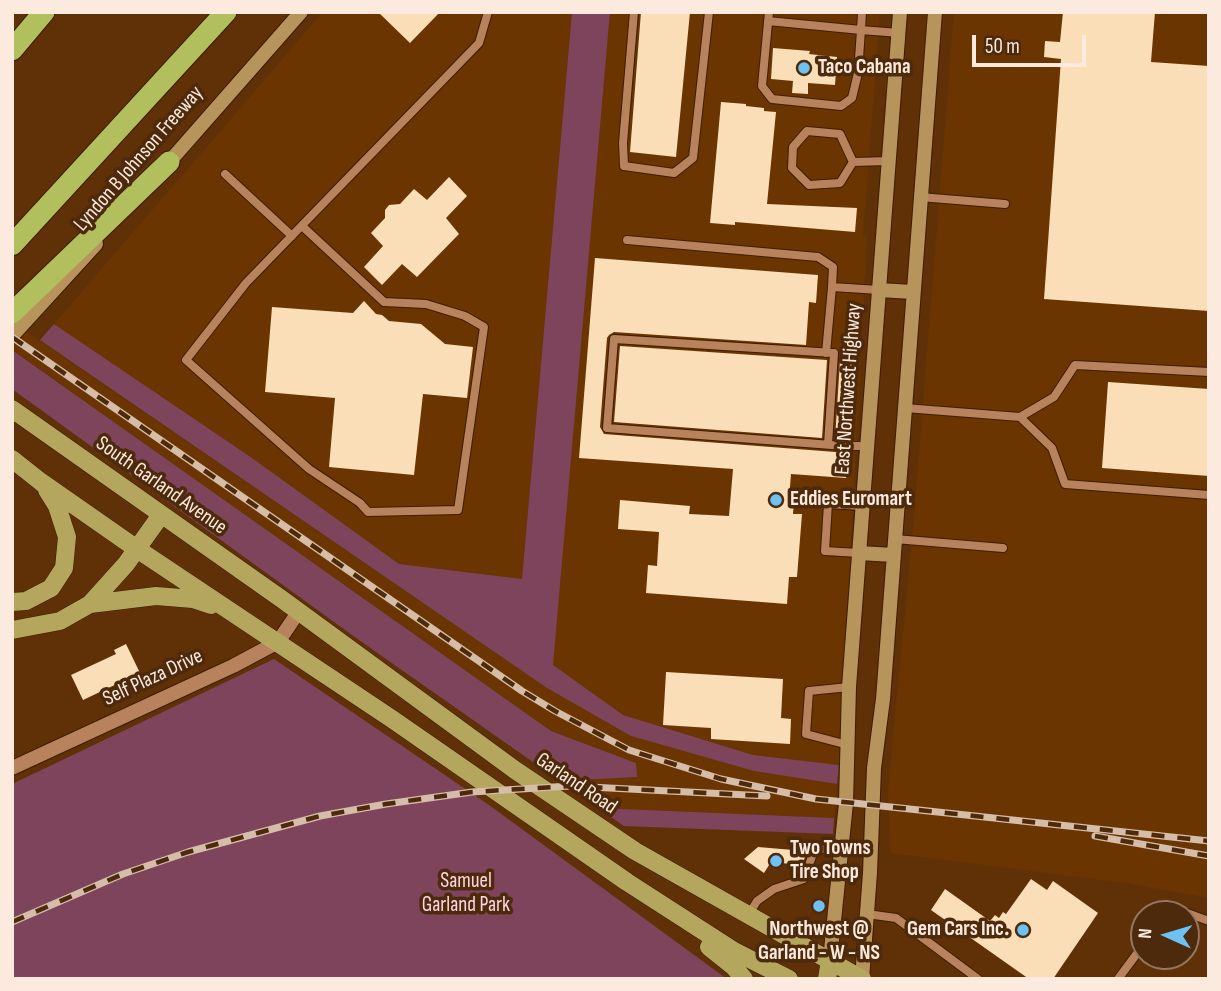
<!DOCTYPE html>
<style>
body{margin:0}
#map{position:relative;width:1221px;height:991px;overflow:hidden;background:#603107;font-family:"Sofia Sans Condensed",sans-serif}
canvas{display:block}
.frame{position:absolute;inset:0;border:14px solid #fceade;pointer-events:none}
.north{position:absolute;left:1130px;top:900px;width:70px;height:70px;box-sizing:border-box;background:#4e2a0d;border:2px solid #947761;border-radius:50%;rotate:274deg;font-size:19px;font-weight:700;line-height:28px;text-align:center;color:#fceade}
.north::after{content:'';display:block;margin:auto;width:24px;height:32px;background:#6ec2f3;clip-path:polygon(50% 0,100% 100%,50% 72%,0 100%)}
.scale{position:absolute;left:972px;top:35px;width:114px;height:32px;box-sizing:border-box;border:4px solid #fceade;border-top:0;padding-left:9px;font-size:21px;line-height:24px;white-space:nowrap;color:#fceade;-webkit-text-stroke:5px #4e2a0d;paint-order:stroke}
</style>
<div id="map">
<canvas width="1221" height="991"></canvas>
<div class="frame"></div>
<div class="north">N</div>
<div class="scale">50 m</div>
</div>
<script>
const ctx = document.querySelector('canvas').getContext('2d');
ctx.lineJoin = 'round';
function fillPath(path, color) {
  ctx.fillStyle = color;
  ctx.fill(path, 'evenodd');
}
function shape(rows) {
  const path = new Path2D();
  for (const r of rows) {
    path.moveTo(r[0], r[1]);
    for (let i = 2; i < r.length; i += 2) path.lineTo(r[i], r[i + 1]);
  }
  return path;
}
function trace(path, color, width, dash) {
  ctx.strokeStyle = color;
  ctx.lineWidth = width;
  ctx.lineCap = dash ? 'butt' : 'round';
  ctx.setLineDash(dash || []);
  ctx.stroke(path);
}
function drawText(font, color, halo, rows, align = 'center') {
  ctx.font = font + ' "Sofia Sans Condensed",sans-serif';
  ctx.lineWidth = 7;
  ctx.setLineDash([]);
  ctx.textBaseline = 'middle';
  ctx.strokeStyle = halo;
  ctx.fillStyle = color;
  for (const [text, x, y, turn = 0] of rows) {
    ctx.save();
    ctx.translate(x, y);
    ctx.rotate((+turn || 0) * Math.PI / 180);
    ctx.textAlign = isNaN(turn) ? turn : align;
    if (halo) ctx.strokeText(text, 0, 0);
    ctx.fillText(text, 0, 0);
    ctx.restore();
  }
}
fillPath(shape([
 [323,12,572,12,522,579,399,564,54,324],
 [610,12,880,12,863,236,867,237,839,765,753,755,623,715,552,665],
 [954,12,1209,12,1209,898,1125,883,890,853,888,791,914,516],
 [12,322,547,688,631,736,754,771,837,784,834,818,598,808,560,781,636,777,636,763,551,731,24,358,12,350]
]), '#6a3501');
fillPath(shape([
 [572,12,610,12,553,665,623,715,753,755,839,765,837,784,754,771,631,736,547,688,40,340,54,324,252,458,399,564,522,579],
 [12,350,551,731,636,763,637,777,560,781,359,640,12,389],
 [274,659,489,805,727,979,12,979,12,784],
 [598,808,834,818,833,834,624,826]
]), '#7d445b');
fillPath(shape([
 [378,12,440,12,410,43],
 [641,12,690,12,676,157,630,152],
 [1063,12,1155,12,1151,62,1209,66,1209,311,1044,299,1061,59,1044,57,1045,41,1060,42],
 [773,48,810,51,809,54,837,57,835,85,808,83,808,94,792,93,793,81,771,79],
 [721,102,746,104,746,106,764,108,764,111,776,112,767,204,857,208,855,232,735,222,735,225,710,223],
 [449,177,467,196,446,218,459,234,417,277,402,264,382,285,364,267,383,246,371,233,385,218,385,210,389,205,400,204,414,189,427,200],
 [595,258,818,275,816,303,809,302,806,345,614,332,609,335,607,338,600,427,604,434,848,453,846,478,791,474,789,500,794,501,793,514,802,514,797,577,789,577,787,604,646,593,648,565,657,566,659,532,618,529,620,500,690,506,689,514,729,516,733,469,579,458],
 [364,301,376,314,382,315,389,321,421,324,445,344,473,347,467,398,423,394,414,475,329,467,335,398,265,392,272,307,353,313],
 [846,337,860,338,852,434,850,434,849,439,835,439,840,361,844,361],
 [620,346,827,360,822,438,614,422],
 [1108,382,1209,389,1209,476,1102,468],
 [126,644,140,673,83,700,71,675,116,654,114,650],
 [666,672,783,679,781,718,791,719,790,744,711,739,711,728,663,725],
 [758,847,805,851,805,857,802,865,771,862,764,873,744,859],
 [1031,879,1047,890,1053,881,1098,913,1053,979,1029,979,931,910,945,889,990,921,995,915,999,918,1003,912,1006,914]
]), '#f9deb8');
const service = shape([
 [634,12,623,143,624,166,674,173,693,158,709,12],
 [769,12,762,86,772,99,841,106,852,98,858,73,861,30,899,33],
 [768,21,861,30,862,12],
 [853,162,840,134,807,131,793,147,792,168,809,185,840,183,853,162,889,161],
 [225,174,292,236],
 [920,197,1005,204],
 [302,226,384,302,426,304,465,316,484,327,458,510,368,512,360,503,309,469,186,360,246,283,479,43,488,12],
 [627,240,818,257,833,267,832,287],
 [826,353,832,287,879,290],
 [905,408,1020,417,1054,397,1075,365,1209,372],
 [1020,417,1052,448,1065,484,1209,495],
 [828,444,834,353,614,339,607,428,845,446,867,446],
 [895,539,1003,548],
 [859,553,825,551,828,504,863,506],
 [848,745,806,734,809,691,849,687],
 [749,914,757,901,774,889,804,879,815,848,842,851],
 [867,914,896,918,978,979],
 [1166,914,1169,911,1187,913,1209,921],
 [1118,979,1144,944]
]);
const minor = shape([
 [12,768,233,666,278,642,299,611]
]);
const secondary = shape([
 [163,169,301,12],
 [879,290,913,292],
 [12,336,96,244],
 [859,553,894,555],
 [830,960,846,803,849,687,900,12],
 [862,979,870,873,874,768,883,699,935,12]
]);
const primary = shape([
 [12,409,283,600,515,770,635,851,862,979],
 [12,459,41,482,137,549,392,719,627,882,734,951,789,979],
 [12,602,26,601,51,588,64,568,67,537,57,506,47,490],
 [90,604,156,596,193,599,211,605],
 [12,630,60,621,90,604,126,564,161,515],
 [709,947,734,967,744,979],
 [827,979,830,960]
]);
const motorway = shape([
 [12,50,44,12],
 [12,245,226,12],
 [12,313,169,162]
]);
trace(service, '#3e1b00', 10);
trace(minor, '#3e1b00', 16);
trace(secondary, '#3e1b00', 16);
trace(primary, '#3e1b00', 19);
trace(motorway, '#3e1b00', 23);
trace(service, '#b7825c', 8);
trace(minor, '#b7825c', 14);
trace(secondary, '#b6945c', 14);
trace(primary, '#b4a75d', 18);
trace(motorway, '#b2bf5d', 21);
const rail = shape([
 [12,337,522,691,555,711,629,750,721,779,816,799,1209,841],
 [1095,836,1209,856],
 [12,922,123,874,188,852,320,816,386,804,472,792,570,786,767,796]
]);
trace(rail, '#d6bdaa', 7);
trace(rail, '#4e2a0d', 4.5, [13]);
for (const [x, y, r, color] of [
 [804,68,7,"#6ec2f3"],
 [776,500,7,"#6ec2f3"],
 [776,861,7,"#6ec2f3"],
 [819,906,7,"#6ec2f3"],
 [1023,930,7,"#6ec2f3"]
]) {
  const dot = new Path2D();
  dot.arc(x, y, r, 0, 2 * Math.PI);
  ctx.fillStyle = color;
  ctx.fill(dot);
  trace(dot, '#4e2a0d', 2.5);
}
drawText('bold 21px', '#fceade', '#4e2a0d', [
 ["Taco Cabana",818,68],
 ["Eddies Euromart",790,500],
 ["Two Towns",790,849],
 ["Tire Shop",790,873],
 ["Northwest @",819,930,"center"],
 ["Garland - W - NS",819,954,"center"],
 ["Gem Cars Inc.",1009,930,"right"]
], 'left');
drawText('21px', '#fceade', '#4e2a0d', [
 ["Lyndon B Johnson Freeway",139,159,-49],
 ["East Northwest Highway",849,389,-86],
 ["South Garland Avenue",161,486,35],
 ["Self Plaza Drive",153,678,-25],
 ["Garland Road",576,784,34]
]);
drawText('21px', '#ffd5e3', '#4e2a0d', [
 ["Samuel",466,882],
 ["Garland Park",466,906]
]);
</script>
